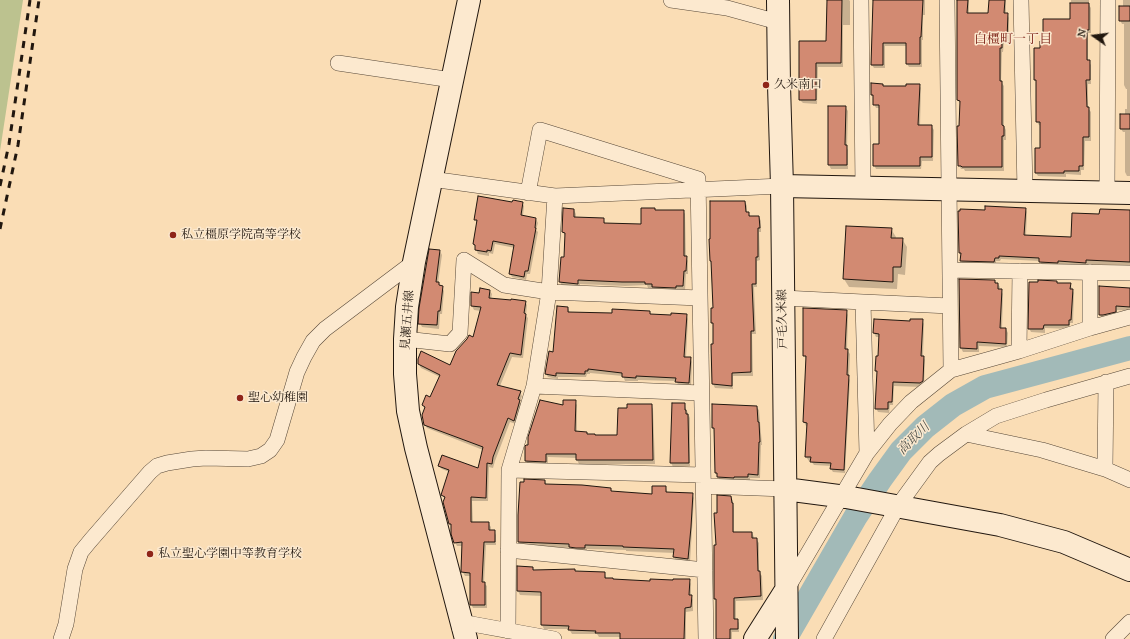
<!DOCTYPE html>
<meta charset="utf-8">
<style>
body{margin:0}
#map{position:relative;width:1130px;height:639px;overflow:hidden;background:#faddb5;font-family:"IM FELL French Canon",serif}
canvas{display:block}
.north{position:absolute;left:1074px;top:16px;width:40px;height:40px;-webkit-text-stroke:3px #fce9cf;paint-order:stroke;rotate:284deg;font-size:11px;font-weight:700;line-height:16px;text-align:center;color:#21170f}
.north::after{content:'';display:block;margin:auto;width:14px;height:18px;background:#21170f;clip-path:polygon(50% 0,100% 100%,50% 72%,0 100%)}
</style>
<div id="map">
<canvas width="1130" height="639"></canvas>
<div class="north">N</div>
</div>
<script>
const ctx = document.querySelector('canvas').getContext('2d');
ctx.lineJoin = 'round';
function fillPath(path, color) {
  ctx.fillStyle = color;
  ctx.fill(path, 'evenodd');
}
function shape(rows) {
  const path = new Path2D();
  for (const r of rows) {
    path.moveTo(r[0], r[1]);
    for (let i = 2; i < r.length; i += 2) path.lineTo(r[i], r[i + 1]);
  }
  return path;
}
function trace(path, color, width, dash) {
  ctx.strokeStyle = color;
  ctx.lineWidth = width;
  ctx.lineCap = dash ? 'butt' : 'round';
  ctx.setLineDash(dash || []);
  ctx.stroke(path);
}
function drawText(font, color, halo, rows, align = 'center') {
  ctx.font = font + ' "IM FELL French Canon","Noto Serif JP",serif';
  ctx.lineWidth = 3;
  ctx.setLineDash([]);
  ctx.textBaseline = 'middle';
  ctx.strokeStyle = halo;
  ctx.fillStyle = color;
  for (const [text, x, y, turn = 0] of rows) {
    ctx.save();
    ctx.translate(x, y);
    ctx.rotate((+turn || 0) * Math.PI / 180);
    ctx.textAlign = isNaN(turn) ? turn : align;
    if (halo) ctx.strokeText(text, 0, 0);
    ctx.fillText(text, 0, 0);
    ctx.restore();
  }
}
fillPath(shape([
 [0,0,23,0,0,151]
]), '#bcc28f');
fillPath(shape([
 [828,0,849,0,850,1,850,25,843,25,843,67,818,67,817,104,803,103,800,100,800,42,827,42],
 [874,0,925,0,925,15,923,15,923,40,922,40,922,67,909,67,907,64,907,46,885,46,885,68,874,68,872,65],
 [957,0,969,0,969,14,989,14,990,0,1006,0,1006,14,1007,14,1009,18,1009,42,1004,42,1003,52,1002,52,1001,82,1004,86,1004,126,1006,130,1006,140,1004,140,1004,171,965,171,964,169,961,169,959,165,961,105,958,100],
 [1071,0,1089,0,1089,5,1091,8,1091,33,1088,33,1088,61,1091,65,1091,84,1088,84,1088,108,1091,112,1091,141,1085,141,1084,170,1081,170,1081,175,1066,174,1066,177,1038,176,1036,173,1041,149,1041,126,1039,125,1037,122,1037,83,1035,80,1041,49,1044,42,1071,20],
 [1123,0,1130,0,1130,176,1127,176,1125,172,1125,132,1123,132,1121,129,1125,115,1125,109,1127,109,1127,89,1126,89,1124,85,1124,24,1122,24,1120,20,1123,7],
 [882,84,884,87,907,87,919,85,921,88,920,126,931,126,934,130,933,161,922,161,921,169,876,169,874,165,880,145,880,108,876,108,874,104,874,98,872,95],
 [829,107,845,107,848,111,847,148,848,150,848,169,831,169,829,165],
 [745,202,747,206,747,213,748,213,751,217,759,217,761,221,761,232,759,232,760,260,757,261,757,287,754,287,756,334,752,334,753,376,733,376,733,389,715,388,713,384,712,345,714,345,714,326,712,322,714,309],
 [513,203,522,203,524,206,523,216,536,219,538,223,536,230,538,232,530,274,527,274,526,280,512,277,510,274,515,248,495,244,493,254,489,253,489,256,478,254,474,244,477,223,475,219],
 [1025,208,1027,212,1026,236,1072,238,1100,215,1130,211,1130,265,1088,264,1088,266,1042,266,1040,261,1001,259,1000,261,996,261,996,265,964,265,961,261,962,256,960,253,986,211],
 [574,210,576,214,576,218,603,219,605,223,642,225,656,211,683,211,685,214,686,257,688,261,688,274,686,274,685,290,678,289,678,291,655,291,653,288,648,288,647,285,625,286,580,284,579,287,562,286,560,282,562,258,565,258,565,236,563,232],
 [891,229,896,237,895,239,902,239,907,247,905,275,898,274,897,289,849,287,844,279],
 [440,251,442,255,438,283,440,287,442,287,444,291,442,314,440,314,439,329,422,327,420,323],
 [995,281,996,284,998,284,1000,287,999,290,1001,290,1003,294,1002,329,1006,329,1008,333,1007,347,979,346,979,352,963,352,961,348],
 [1057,284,1070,284,1074,293,1073,323,1070,323,1070,329,1045,328,1045,333,1031,332,1029,328],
 [1130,288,1130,311,1117,310,1117,315,1102,319,1100,315],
 [490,291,492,294,491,299,525,302,527,305,526,316,528,318,523,358,512,357,500,386,520,392,522,396,520,402,522,405,516,424,510,422,495,461,493,468,489,467,488,501,472,501,473,523,488,523,491,527,491,531,494,531,496,535,496,545,486,545,484,583,487,586,487,608,473,608,471,604,471,576,465,576,462,571,463,546,457,546,455,542,452,528,450,524,445,499,442,495,449,472,442,469,439,466,479,470,483,450,427,428,425,424,425,409,423,405,431,399,440,377,421,368,418,363,450,366,474,338,481,311,474,310,472,306,480,294],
 [568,308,570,313,612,314,650,312,651,315,672,316,686,315,688,319,686,358,690,358,692,362,691,386,679,386,676,381,638,380,638,381,625,381,623,376,590,373,590,374,587,374,586,377,558,377,558,379,548,377,546,374,554,353],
 [846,311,848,315,847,350,850,354,849,378,850,380,845,473,833,472,831,469,831,466,814,465,811,461,809,461,806,457,808,426,806,426,804,422,806,359,804,355],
 [875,320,910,322,922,320,924,324,923,356,925,360,924,385,922,387,894,386,893,405,890,405,889,413,878,412,876,408,878,373,876,371,879,357,880,337,876,337,874,333],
 [575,402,577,405,577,432,588,435,618,436,628,409,651,405,653,409,655,464,579,464,577,460,577,458,548,457,548,465,528,465,526,461,526,446,529,446,564,407],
 [673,404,684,404,690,418,690,466,673,467,671,463],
 [756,407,759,410,762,445,761,445,760,478,750,478,750,480,720,481,716,473,715,431,712,427],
 [545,481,547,485,611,489,613,493,653,495,665,487,668,493,692,494,694,498,690,562,676,561,674,557,675,553,626,551,626,550,587,549,587,552,572,551,571,548,521,545,519,542],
 [731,497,733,501,734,508,734,533,752,533,754,537,754,539,756,539,759,543,759,572,762,576,763,600,736,601,736,620,737,620,739,623,739,632,732,632,732,639,717,639,717,601,715,598,718,514],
 [533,568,534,571,604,573,607,579,651,582,689,580,691,584,691,596,693,600,693,611,686,612,686,639,622,639,621,637,599,637,597,634,572,634,569,629,544,629,542,625,542,596,520,595,518,591]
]), '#0003');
trace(shape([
 [785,639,856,516,880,480,901,451,925,427,953,405,985,387,1130,348]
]), '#a2bab8', 24);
const building = shape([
 [827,0,842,0,841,63,816,63,816,100,799,100,799,41,826,41,827,0],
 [873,0,923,0,921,37,920,37,920,64,906,64,906,43,883,43,883,65,871,65,873,0],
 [957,0,968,0,967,13,988,13,989,0,1005,0,1004,13,1008,13,1007,39,1002,39,1002,48,1000,48,1000,81,1002,81,1002,125,1004,126,1004,136,1002,136,1002,167,962,167,961,166,958,166,957,126,959,126,960,101,957,100,957,0],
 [1070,3,1089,3,1089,30,1087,30,1087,60,1090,60,1090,80,1086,80,1087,107,1089,107,1089,137,1083,137,1083,166,1079,166,1079,171,1064,171,1064,173,1035,173,1035,148,1040,148,1040,122,1036,122,1036,80,1034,80,1034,48,1040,48,1040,41,1043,41,1043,19,1070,19,1070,3],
 [1119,6,1130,6,1130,21,1119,21,1119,6],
 [871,83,883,84,883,86,906,86,906,84,920,84,918,125,932,125,932,157,920,157,920,166,873,166,873,144,879,144,879,105,873,105,873,95,871,95,871,83],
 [828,106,846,106,845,145,847,145,847,165,828,165,828,106],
 [1120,114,1130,114,1130,129,1120,129,1120,114],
 [478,196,512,202,513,200,523,202,521,215,536,218,535,228,536,228,528,271,525,271,524,277,509,274,514,245,493,241,491,251,487,250,487,252,475,250,475,245,473,244,477,220,474,220,478,196],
 [710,201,745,201,746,212,749,212,749,216,759,216,760,228,758,228,758,257,756,257,756,284,752,284,754,331,751,331,751,372,732,373,732,386,712,384,711,344,713,344,713,323,711,323,711,308,713,308,711,261,710,261,709,239,710,239,710,201],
 [985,206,1026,208,1024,235,1071,237,1072,213,1099,214,1100,209,1130,210,1130,262,1086,260,1086,263,1058,261,1058,263,1039,262,1039,258,999,256,999,258,995,258,994,262,960,261,961,253,959,253,958,211,960,211,960,209,985,210,985,206],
 [563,208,574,209,574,217,604,218,604,223,641,224,641,208,655,208,655,210,684,210,684,256,687,256,686,271,684,271,683,286,676,286,676,288,652,287,652,284,645,284,645,282,622,282,578,280,578,284,559,282,561,257,564,257,565,233,562,232,563,208],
 [846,226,892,228,891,238,903,238,901,267,893,267,893,282,843,279,846,226],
 [429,249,440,250,436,282,439,282,439,285,443,286,440,311,438,311,437,325,418,324,419,308,429,249],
 [959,279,993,280,995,280,995,283,998,283,998,289,1002,289,1000,328,1006,328,1006,344,977,342,977,349,960,348,959,279],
 [1038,280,1057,281,1057,283,1071,283,1070,289,1073,289,1071,320,1069,320,1069,325,1044,325,1043,329,1028,329,1029,282,1038,282,1038,280],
 [1099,286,1130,288,1130,307,1116,306,1116,312,1103,315,1099,315,1099,286],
 [480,288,490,290,489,298,511,300,511,299,526,301,524,313,526,314,521,355,510,353,497,385,521,391,518,399,520,400,514,421,508,418,493,457,492,464,487,463,486,498,471,497,471,522,489,522,489,530,495,530,495,542,484,542,482,582,485,582,485,605,470,605,470,573,461,572,461,571,462,542,454,543,451,534,451,524,449,524,443,502,445,497,441,495,449,470,438,466,442,455,478,468,483,447,424,425,422,415,425,407,422,405,426,395,430,397,440,375,418,364,418,359,421,351,450,365,456,351,467,339,469,335,473,337,481,307,471,306,471,292,479,293,480,288],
 [557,306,568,307,568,312,612,313,612,309,650,311,650,314,671,315,671,313,687,314,684,357,691,357,689,383,675,382,676,378,636,376,636,378,622,377,622,373,588,369,588,371,585,371,585,374,556,373,556,376,545,374,549,351,553,352,557,306],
 [803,308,847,310,845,349,848,349,847,375,849,375,844,470,830,469,831,463,810,462,811,457,805,457,807,423,803,422,806,356,803,356,803,308],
 [874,319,910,321,910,319,923,319,921,356,924,356,923,381,920,383,893,382,892,402,888,402,888,409,875,409,877,371,875,371,876,356,878,356,879,334,873,333,874,319],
 [540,400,563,405,563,400,576,400,575,431,587,432,587,434,595,434,595,435,617,435,618,408,627,408,627,404,652,404,653,460,576,460,576,454,546,454,546,462,525,461,525,446,526,445,528,445,528,437,540,400],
 [672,403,685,403,685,410,686,410,686,414,688,414,689,463,670,463,672,403],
 [712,404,757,406,758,422,759,422,760,442,759,442,758,475,748,474,748,477,734,477,734,478,717,477,717,473,715,473,714,428,712,428,712,404],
 [524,479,545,480,545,484,582,485,611,488,611,491,652,494,652,486,666,486,666,492,693,493,691,527,688,559,673,557,674,549,623,547,623,546,585,545,585,548,576,548,569,547,569,544,518,542,518,515,520,482,524,482,524,479],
 [717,495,731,496,732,503,733,503,733,532,752,532,752,538,757,538,758,571,760,571,761,596,734,598,734,619,738,619,738,629,730,629,730,639,716,639,716,599,714,599,714,545,716,545,714,513,717,513,717,495],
 [517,566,533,567,533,570,575,569,575,571,605,572,605,578,613,578,613,579,650,581,650,579,673,580,673,579,690,579,689,595,692,595,691,607,685,608,684,639,620,639,620,633,595,633,596,631,568,630,569,626,541,625,541,592,517,591,517,566]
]);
fillPath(building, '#d28a72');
trace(building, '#21170f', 1);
const street = shape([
 [671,0,727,8,778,22],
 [861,0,863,188],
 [947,0,951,370],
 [1021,0,1025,191],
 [338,63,452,80],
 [431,179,555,196,782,186],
 [528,193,540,130,698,179,706,639],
 [1107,193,1108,0],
 [950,270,1130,273],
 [783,298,863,302,950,306],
 [863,302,867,453],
 [1090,328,1090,272],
 [405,339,450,344,460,333,464,260,504,285,549,292,700,298],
 [1019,351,1020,271],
 [534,386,701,393],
 [966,434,1042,450,1105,469,1130,480],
 [1105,469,1106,382],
 [509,470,703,475],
 [704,486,785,489],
 [508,550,705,570],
 [787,589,867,453,890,424,911,402,951,370,1019,351,1090,328,1130,317],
 [460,629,461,622,554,639],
 [508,631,509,470,534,386,549,292,555,196],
 [61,639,66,624,75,569,81,552,90,541,150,472,157,466,167,463,192,459,206,458,248,459,261,456,270,450,277,440,297,372,304,357,313,341,325,329,414,262],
 [824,639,898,506,930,462,939,454,966,434,996,416,1046,400,1130,376],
 [1113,639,1130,622]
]);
const secondary = shape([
 [778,0,779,85,782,186,787,639],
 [782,186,1130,193],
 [785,489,846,497,1000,525,1064,542,1130,570],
 [466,639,416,448,408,411,405,374,405,339,407,307,414,262,469,0],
 [755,639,786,590]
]);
trace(street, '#574838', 16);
trace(secondary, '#21170f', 24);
trace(street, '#fce9cf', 15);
trace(secondary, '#fce9cf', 22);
trace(shape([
 [0,186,9,144,30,0],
 [0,229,18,145,39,0]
]), '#21170f', 3, [7, 7]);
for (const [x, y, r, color] of [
 [766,85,4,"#8f2418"],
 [173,235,4,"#8f2418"],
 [240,398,4,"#8f2418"],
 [150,554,4,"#8f2418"]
]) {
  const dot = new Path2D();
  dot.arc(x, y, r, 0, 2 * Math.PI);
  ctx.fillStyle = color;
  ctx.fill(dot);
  trace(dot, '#fce9cf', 1.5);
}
drawText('12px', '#21170f', '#fce9cf', [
 ["久米南口",774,85],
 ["私立橿原学院高等学校",181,235],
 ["聖心幼稚園",248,398],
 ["私立聖心学園中等教育学校",158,554]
], 'left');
drawText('12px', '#21170f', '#fce9cf', [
 ["戸毛久米線",783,319,-91],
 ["見瀬五井線",408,320,-86]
]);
drawText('13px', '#7a1f14', '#fce9cf', [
 ["白橿町一丁目",1013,40]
]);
drawText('italic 13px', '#4e504a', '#fce9cf', [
 ["高取川",914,439,-45]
]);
</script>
